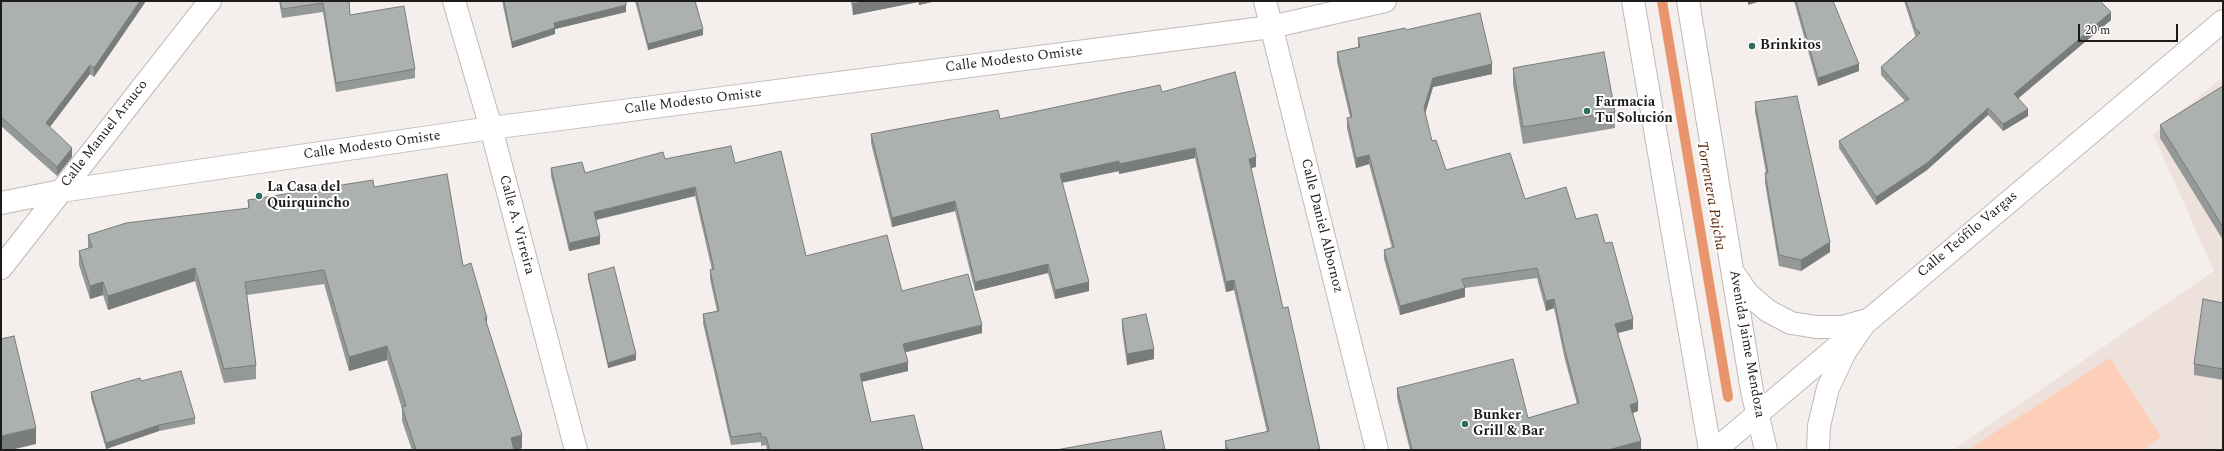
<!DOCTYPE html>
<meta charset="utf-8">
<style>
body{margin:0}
#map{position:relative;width:2224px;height:451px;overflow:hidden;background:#f4eeec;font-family:Spectral,serif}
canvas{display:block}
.frame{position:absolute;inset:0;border:2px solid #1e1c1b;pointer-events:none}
.scale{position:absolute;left:2078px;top:24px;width:100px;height:18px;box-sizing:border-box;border:2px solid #1e1c1b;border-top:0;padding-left:5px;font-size:12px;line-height:14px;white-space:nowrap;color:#1e1c1b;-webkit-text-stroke:3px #fff;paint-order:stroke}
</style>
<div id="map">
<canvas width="2224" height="451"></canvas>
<div class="frame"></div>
<div class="scale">20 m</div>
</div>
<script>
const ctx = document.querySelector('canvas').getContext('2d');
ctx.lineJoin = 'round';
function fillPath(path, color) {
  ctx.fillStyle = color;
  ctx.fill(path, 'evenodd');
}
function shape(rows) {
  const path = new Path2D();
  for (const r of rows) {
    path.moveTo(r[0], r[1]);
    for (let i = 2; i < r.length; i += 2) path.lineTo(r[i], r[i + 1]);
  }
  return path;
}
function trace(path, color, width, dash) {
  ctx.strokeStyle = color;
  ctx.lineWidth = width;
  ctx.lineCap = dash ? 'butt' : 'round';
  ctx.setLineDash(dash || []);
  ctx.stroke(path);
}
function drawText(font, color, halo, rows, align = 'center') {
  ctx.font = font + ' Spectral,serif';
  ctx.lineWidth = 4;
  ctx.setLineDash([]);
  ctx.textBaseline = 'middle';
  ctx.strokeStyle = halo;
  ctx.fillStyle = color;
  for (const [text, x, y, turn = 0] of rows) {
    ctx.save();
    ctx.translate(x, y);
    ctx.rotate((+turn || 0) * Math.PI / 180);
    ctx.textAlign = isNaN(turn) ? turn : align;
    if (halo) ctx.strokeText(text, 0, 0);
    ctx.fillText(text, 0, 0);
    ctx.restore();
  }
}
fillPath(shape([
 [2223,77,2223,450,1953,450,2214,271,2153,134]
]), '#eee0da');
fillPath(shape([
 [2110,358,2161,437,2142,450,1968,450]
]), '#fdceb8');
trace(shape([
 [1662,1,1728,397]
]), '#e8946c', 10);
const minor = shape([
 [454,1,491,128,576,450],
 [1265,1,1377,450],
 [1,203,61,191,491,128,1271,27,1385,1],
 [1,268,210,1],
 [1715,450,2223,21]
]);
const major = shape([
 [1633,1,1710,450],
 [1688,1,1752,391,1766,450],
 [1735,275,1748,294,1768,311,1791,323,1816,327,1842,327,1867,320],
 [1818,450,1819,426,1828,388,1845,352,1867,320]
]);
trace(minor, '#bfb9b7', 24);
trace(major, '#bfb9b7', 24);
trace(minor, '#fff', 22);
trace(major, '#fff', 22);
fillPath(shape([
 [1,1,146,1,94,77,90,74,50,127,72,157,57,176,1,126],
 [279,1,349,1,350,15,415,69,415,78,336,92,323,12,282,18],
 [502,1,626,1,626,12,555,29,555,34,512,48],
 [635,1,695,1,703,35,648,50],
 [851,1,936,1,919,5,918,2,853,15],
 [1794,1,1833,1,1859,71,1818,86],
 [1904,1,2100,1,2111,20,2018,98,2028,116,2003,131,1988,115,1927,170,1876,205,1839,148,1839,141,1905,101,1881,75,1881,67,1916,36,1915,35],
 [1406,30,1492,74,1433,87,1425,113,1432,141,1446,170,1525,199,1576,219,1605,243,1633,329,1617,333,1638,411,1633,413,1641,450,1410,450,1397,398,1397,388,1528,418,1577,404,1565,360,1554,308,1546,311,1537,278,1465,288,1465,297,1400,315,1384,259,1384,250,1392,248,1369,164,1356,168,1347,128,1347,118,1350,117,1337,62,1337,52,1358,47,1358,38],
 [1513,68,1615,112,1615,128,1523,144,1513,84],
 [2223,86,2223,240,2160,138,2160,125],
 [1162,92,1256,167,1251,168,1283,308,1320,450,1225,450,1225,441,1267,432,1234,290,1226,292,1195,158,1119,174,1119,171,1062,183,1089,291,1055,299,1048,273,975,291,955,211,892,227,871,143,871,134,1000,119],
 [1755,102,1830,252,1801,271,1779,266,1765,183,1765,173,1766,173,1755,112],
 [665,159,735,163,806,256,902,291,982,333,905,352,908,371,862,382,871,422,923,450,767,450,766,445,761,446,761,442,731,445,703,323,703,314,717,311,710,279,710,270,712,270,695,196,596,220,600,244,569,251,551,176,551,168,585,173],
 [374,187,463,266,487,325,522,448,518,450,412,450,402,421,402,409,387,360,349,371,324,284,247,295,256,365,256,379,224,383,195,281,108,310,103,295,90,299,79,265,79,251,88,248,88,235,248,208,248,200],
 [588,274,636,360,608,368,588,279],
 [2223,303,2223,380,2194,375,2194,364],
 [1122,319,1154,359,1127,365,1122,330],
 [141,381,195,418,195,424,159,431,106,449,91,398,91,392]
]), '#949897');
fillPath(shape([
 [140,1,146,1,94,77,94,68],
 [866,1,918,1,918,2,853,15,853,4],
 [919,1,936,1,919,5],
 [1748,1,1761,1,1748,5],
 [626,5,626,12,555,29,555,34,512,48,512,42,554,23],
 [2111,12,2111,20,2014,102,2014,94],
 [703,29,703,35,648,50,648,44],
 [1492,64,1492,74,1433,87,1424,118,1424,108,1433,78],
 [1859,64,1859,71,1818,86,1818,78],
 [90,65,90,74,46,132,46,123],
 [1988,108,1988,115,1927,170,1876,205,1876,197],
 [2028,109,2028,116,2003,131,2003,124],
 [72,148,72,157,57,176,57,167],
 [1195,148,1195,158,1119,174,1119,164],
 [1369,155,1369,164,1356,168,1356,158],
 [1256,157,1256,167,1249,168,1249,159],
 [1119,161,1119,171,1060,183,1060,174],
 [695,187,695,196,594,220,594,212],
 [955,201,955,211,892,227,892,218],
 [600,236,600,244,569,251,569,243],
 [1830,242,1830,252,1801,271,1801,260],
 [1048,264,1048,273,975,291,975,282],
 [195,268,195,281,108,310,108,296],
 [1234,280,1234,290,1226,292,1226,282],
 [103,282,103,295,90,299,90,286],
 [1089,282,1089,291,1055,299,1055,290],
 [1465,288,1465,297,1400,315,1400,306],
 [1554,299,1554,308,1546,311,1546,301],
 [485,318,487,318,487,331],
 [1633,319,1633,329,1615,334,1615,324],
 [982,325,982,333,903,353,903,344],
 [387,346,387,360,349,371,349,357],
 [1154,349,1154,359,1127,365,1127,354],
 [636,354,636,360,608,368,608,363],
 [908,362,908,371,860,382,860,374],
 [1638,402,1638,411,1630,414,1630,405],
 [159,425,159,431,106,449,106,443],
 [36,428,36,444,11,450,1,450,1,436],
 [522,435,522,448,518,450,511,450,511,438],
 [1641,441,1641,450,1608,450]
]), '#787c7b');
const building = shape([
 [1,1,140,1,94,68,90,65,46,123,72,148,57,167,1,117,1,1],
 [280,1,349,1,350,15,404,6,415,69,336,83,323,3,282,9,280,1],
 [504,1,626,1,626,5,554,23,555,28,512,42,504,1],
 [637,1,695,1,703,29,648,44,637,1],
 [853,1,866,1,853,4,853,1],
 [1796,1,1833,1,1859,64,1818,78,1796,1],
 [1906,1,2100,1,2111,12,2014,94,2028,109,2003,124,1988,108,1927,163,1876,197,1839,141,1909,99,1881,67,1920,33,1915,28,1906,1],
 [1480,13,1492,64,1433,78,1424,108,1432,141,1436,140,1446,170,1510,153,1525,199,1566,187,1576,219,1597,214,1605,243,1612,242,1633,319,1615,324,1638,402,1630,405,1641,441,1608,450,1412,450,1397,388,1513,359,1528,418,1579,403,1565,351,1554,299,1546,301,1537,268,1462,279,1465,288,1400,306,1384,250,1394,247,1369,155,1356,158,1347,118,1352,117,1337,52,1360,47,1358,38,1405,28,1406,30,1480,13],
 [1604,52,1615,112,1523,127,1513,68,1604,52],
 [1235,72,1256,157,1249,159,1283,308,1288,307,1320,450,1228,450,1225,441,1269,431,1234,280,1226,282,1195,148,1119,164,1119,161,1060,174,1089,282,1055,290,1048,264,975,282,955,201,892,218,871,134,998,110,1000,119,1160,85,1162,92,1235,72],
 [2223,86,2223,227,2160,125,2223,86],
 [1797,96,1830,242,1801,260,1779,255,1765,173,1768,173,1755,102,1797,96],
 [731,146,735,163,781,151,806,256,887,235,902,291,968,274,982,325,903,344,908,362,860,374,871,422,914,415,923,450,770,450,766,437,761,437,761,433,731,437,703,314,719,311,710,270,714,269,695,187,594,212,600,236,569,243,551,168,582,162,585,173,663,152,665,159,731,146],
 [447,174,463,266,471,263,487,318,485,318,522,435,511,438,514,450,416,450,402,407,406,406,387,346,349,357,324,270,245,282,256,365,224,369,195,268,108,296,103,282,90,286,79,251,92,247,88,235,126,223,249,208,248,200,373,180,374,187,447,174],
 [614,267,636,354,608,363,588,274,614,267],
 [2203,299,2223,303,2223,369,2194,364,2203,299],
 [1146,314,1154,349,1127,354,1122,319,1146,314],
 [14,336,36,428,1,436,1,339,14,336],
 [181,371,195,418,159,425,106,443,91,392,140,378,141,381,181,371],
 [1161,431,1165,450,1056,450,1161,431]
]);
fillPath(building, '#acb1b0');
trace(building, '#787c7b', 1);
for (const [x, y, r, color] of [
 [1752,46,4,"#2b6d5e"],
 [1587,111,4,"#2b6d5e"],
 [259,196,4,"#2b6d5e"],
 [1465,424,4,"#2b6d5e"]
]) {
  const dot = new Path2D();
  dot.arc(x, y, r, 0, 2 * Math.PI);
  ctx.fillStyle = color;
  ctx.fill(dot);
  trace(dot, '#fff', 1.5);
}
drawText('bold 14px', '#1e1c1b', '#fff', [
 ["Brinkitos",1760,46],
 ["Farmacia",1595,103],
 ["Tu Solución",1595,119],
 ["La Casa del",267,188],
 ["Quirquincho",267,204],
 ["Bunker",1473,416],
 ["Grill & Bar",1473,432]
], 'left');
drawText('14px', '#1e1c1b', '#fff', [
 ["Calle Modesto Omiste",1014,60,-7],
 ["Calle Modesto Omiste",693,102,-7],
 ["Calle Manuel Arauco",105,134,-52],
 ["Calle Modesto Omiste",372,146,-8],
 ["Calle A. Virreira",516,225,75],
 ["Calle Daniel Albornoz",1321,226,76],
 ["Calle Teófilo Vargas",1968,235,-40],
 ["Avenida Jaime Mendoza",1746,344,80]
]);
drawText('italic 15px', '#582405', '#fff', [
 ["Torrentera Pajcha",1710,196,80]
]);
</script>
